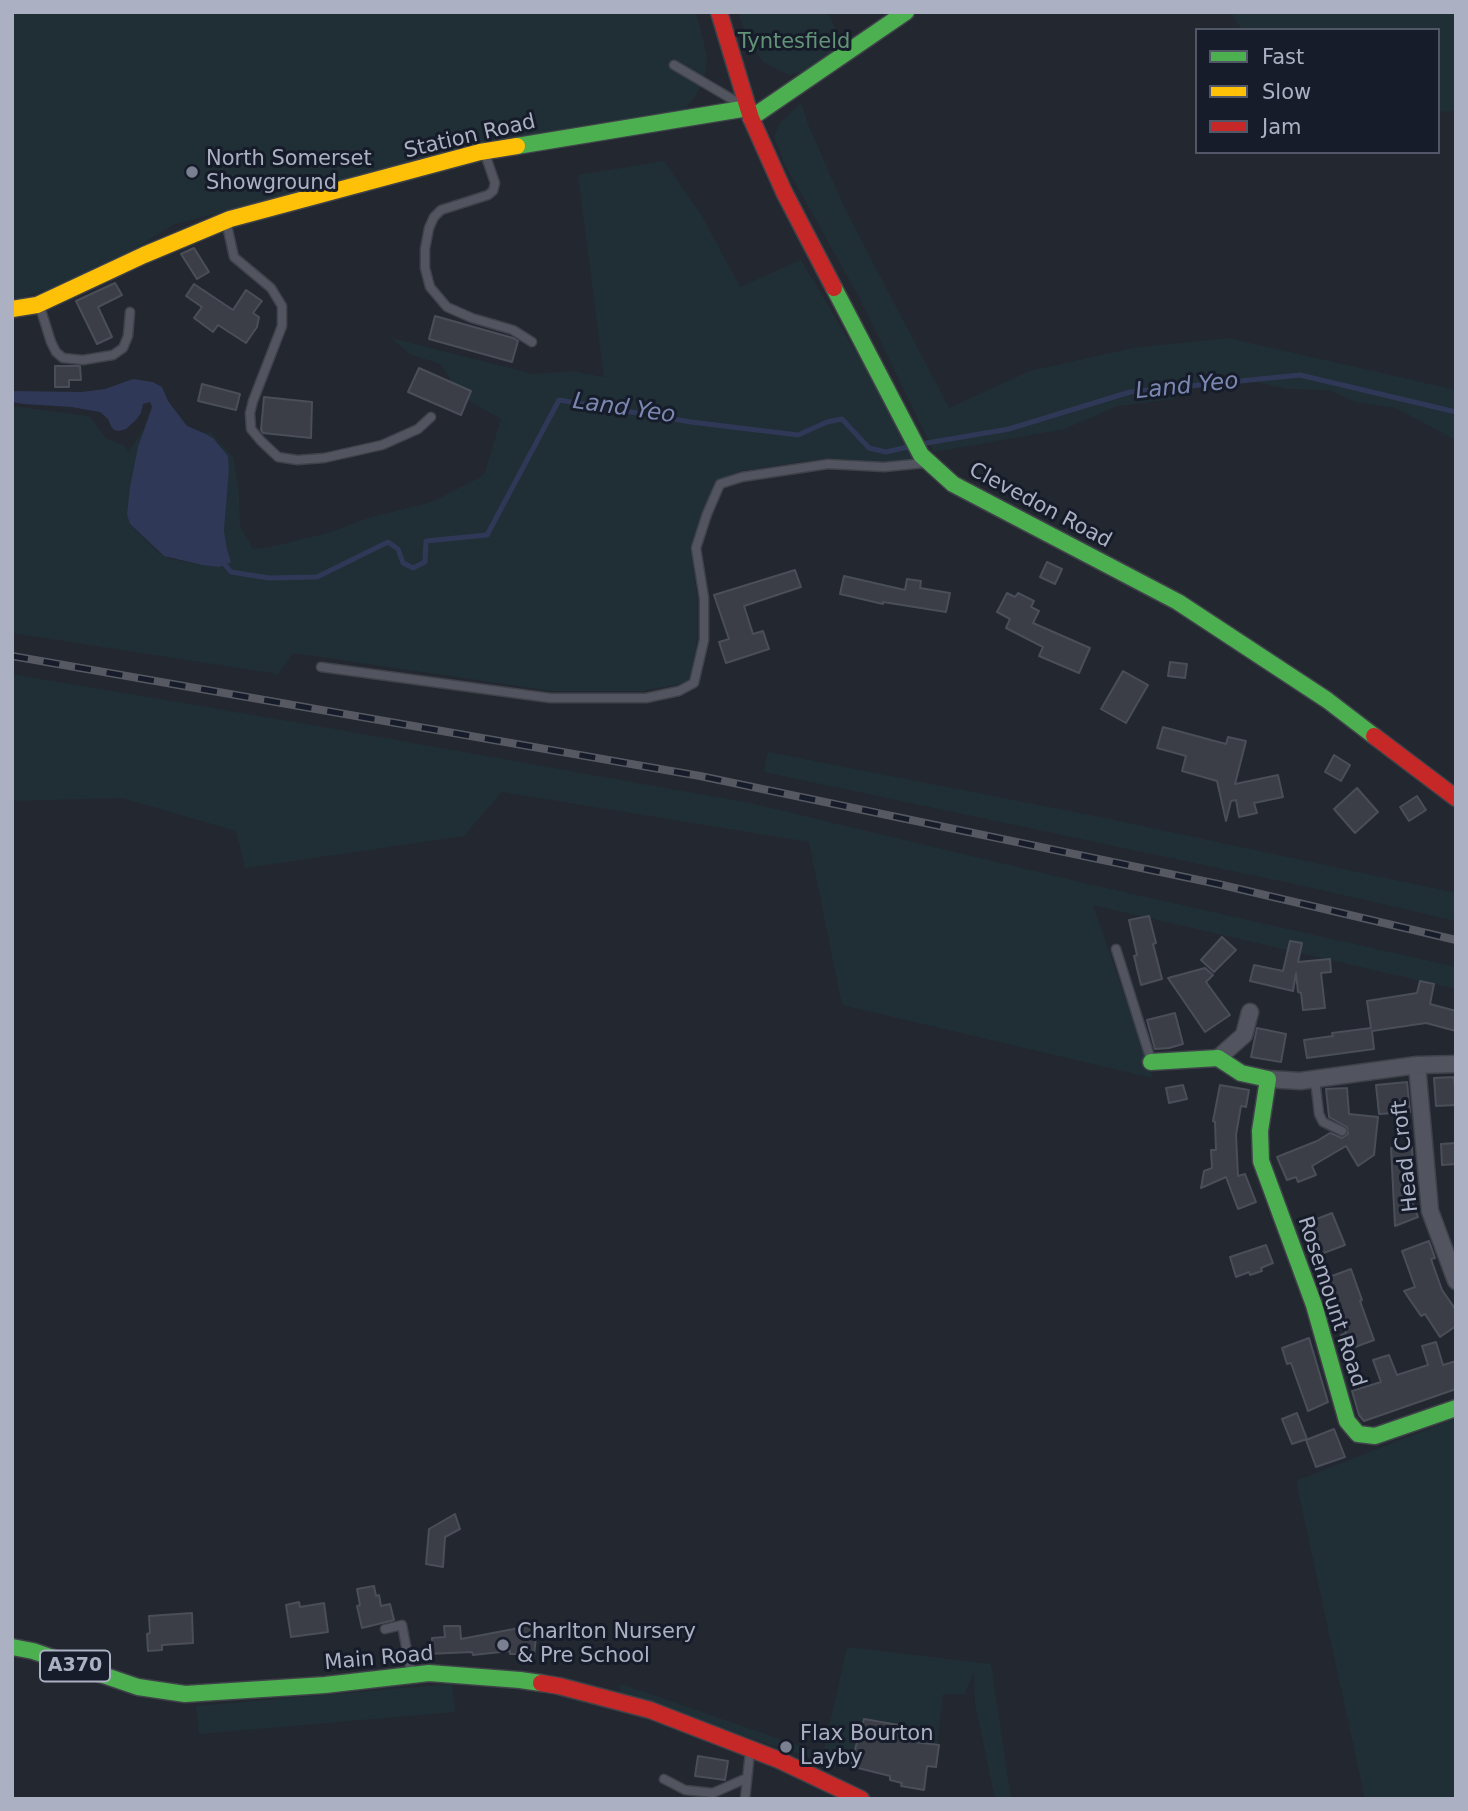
<!DOCTYPE html>
<style>
body{margin:0}
#map{position:relative;width:1468px;height:1811px;overflow:hidden;background:#232730;font-family:"DejaVu Sans",sans-serif}
canvas{display:block}
.frame{position:absolute;inset:0;border:14px solid #abb0c3;pointer-events:none}
.legend{position:absolute;left:1195px;top:28px;width:245px;height:126px;box-sizing:border-box;background:#171c2a;border:2px solid #525767;margin:0;padding:9px 12px;list-style:none;font-size:21px;color:#abb0c3}
.legend li{display:flex;align-items:center;gap:14px;height:35px}
.legend b{width:35px;border:2px solid #525767}
</style>
<div id="map">
<canvas width="1468" height="1811"></canvas>
<div class="frame"></div>
<ul class="legend">
<li><b style="height:9px;background:#4caf50"></b>Fast</li>
<li><b style="height:9px;background:#ffc107"></b>Slow</li>
<li><b style="height:9px;background:#c62828"></b>Jam</li>
</ul>
</div>
<script>
const ctx = document.querySelector('canvas').getContext('2d');
ctx.lineJoin = 'round';
function fillPath(path, color) {
  ctx.fillStyle = color;
  ctx.fill(path, 'evenodd');
}
function shape(rows) {
  const path = new Path2D();
  for (const r of rows) {
    path.moveTo(r[0], r[1]);
    for (let i = 2; i < r.length; i += 2) path.lineTo(r[i], r[i + 1]);
  }
  return path;
}
function trace(path, color, width, dash) {
  ctx.strokeStyle = color;
  ctx.lineWidth = width;
  ctx.lineCap = dash ? 'butt' : 'round';
  ctx.setLineDash(dash || []);
  ctx.stroke(path);
}
function drawText(font, color, halo, rows, align = 'center') {
  ctx.font = font + ' "DejaVu Sans",sans-serif';
  ctx.lineWidth = 6;
  ctx.setLineDash([]);
  ctx.textBaseline = 'middle';
  ctx.strokeStyle = halo;
  ctx.fillStyle = color;
  for (const [text, x, y, turn = 0] of rows) {
    ctx.save();
    ctx.translate(x, y);
    ctx.rotate((+turn || 0) * Math.PI / 180);
    ctx.textAlign = isNaN(turn) ? turn : align;
    if (halo) ctx.strokeText(text, 0, 0);
    ctx.fillText(text, 0, 0);
    ctx.restore();
  }
}
fillPath(shape([
 [12,12,696,12,707,56,704,82,686,109,266,201,175,224,129,252,60,286,12,300],
 [738,12,828,12,842,44,807,71,789,75,763,62,748,40],
 [1231,12,1456,12,1456,111,1438,112,1438,30,1242,30],
 [801,103,808,124,845,209,949,408,1030,371,1133,348,1228,338,1456,390,1456,440,1396,408,1356,402,1329,390,1287,389,1222,374,1173,399,1117,406,1065,429,934,452,860,299,784,163,774,137,780,123],
 [664,161,703,218,740,287,801,260,881,394,917,459,881,462,827,458,741,471,715,481,690,547,697,596,697,640,690,680,680,684,642,691,552,691,293,653,278,674,12,633,12,406,89,416,107,439,123,445,128,452,144,429,130,487,128,520,130,525,159,553,171,559,202,565,229,557,227,549,224,531,229,462,220,444,206,434,210,432,233,457,239,494,240,526,253,549,270,547,328,533,368,518,432,502,484,475,501,419,459,395,441,364,411,355,391,338,533,374,573,371,604,377,578,175],
 [12,674,323,727,750,803,1084,883,1456,967,1456,989,1093,905,1153,1078,842,1005,809,842,502,792,464,836,245,868,236,831,122,798,12,801],
 [768,752,1095,816,1456,893,1456,921,1313,888,764,772],
 [1456,1418,1456,1799,1365,1799,1296,1481],
 [847,1647,991,1664,1011,1799,995,1799,975,1703,974,1671,965,1694,943,1694,937,1745,914,1742,916,1728,865,1719,854,1750,836,1766,618,1695,621,1684,823,1754],
 [452,1684,455,1712,199,1734,196,1706]
]), '#202f35');
fillPath(shape([
 [133,379,153,382,162,387,168,401,187,426,206,434,214,439,228,456,229,468,224,531,227,549,231,562,226,565,219,567,202,565,164,556,130,524,127,515,130,487,138,447,152,407,150,402,143,404,141,413,136,420,126,429,119,431,114,430,111,426,108,419,100,412,71,407,24,404,12,402,12,391,82,392,105,389]
]), '#2f3857');
trace(shape([
 [921,444,1009,429,1130,392,1300,375,1456,412],
 [221,560,231,572,269,578,317,577,388,542,398,549,403,563,413,568,425,562,426,541,487,535,559,400,691,422,798,435,827,422,842,419,869,448,886,452,912,446]
]), '#2f3857', 5);
const building = shape([
 [194,248,209,272,197,279,181,254,194,248],
 [115,283,122,295,98,307,112,337,97,344,76,301,115,283],
 [194,284,233,310,246,290,262,301,253,313,259,317,257,327,246,343,218,325,213,332,194,318,202,307,186,296,194,284],
 [435,316,513,338,518,341,512,362,429,339,435,316],
 [55,366,80,366,81,380,69,380,69,387,55,387,55,366],
 [419,368,471,391,461,415,408,392,419,368],
 [202,384,240,394,236,410,198,401,202,384],
 [264,397,312,402,311,438,263,433,261,430,264,397],
 [1047,562,1062,569,1055,584,1040,577,1047,562],
 [795,570,801,587,744,606,753,634,763,631,769,649,726,663,719,642,729,639,714,595,795,570],
 [844,576,905,590,907,579,921,581,920,588,950,593,946,612,883,602,883,604,840,594,844,576],
 [1007,593,1015,597,1018,593,1034,601,1031,607,1039,611,1033,623,1090,648,1079,673,1039,656,1043,647,1006,628,1010,619,997,612,1007,593],
 [1170,662,1187,664,1185,678,1168,676,1170,662],
 [1123,671,1148,685,1126,723,1101,709,1123,671],
 [1163,727,1226,744,1228,737,1246,741,1235,784,1278,775,1283,797,1254,803,1257,813,1239,817,1236,800,1231,801,1226,821,1217,781,1182,771,1186,756,1157,748,1163,727],
 [1334,755,1350,765,1341,781,1325,772,1334,755],
 [1357,788,1378,812,1355,833,1334,809,1357,788],
 [1417,796,1426,810,1409,821,1400,807,1417,796],
 [1149,916,1156,943,1153,944,1162,979,1141,985,1134,956,1137,955,1129,920,1149,916],
 [1222,937,1236,950,1214,972,1201,960,1222,937],
 [1290,941,1302,943,1298,962,1330,959,1331,972,1321,973,1325,1008,1303,1010,1301,993,1298,992,1296,973,1293,991,1250,981,1254,965,1283,971,1290,941],
 [1205,968,1213,975,1206,982,1230,1015,1205,1032,1168,978,1205,968],
 [1420,981,1434,984,1430,1004,1456,1011,1456,1031,1426,1023,1372,1031,1374,1049,1307,1058,1304,1040,1333,1036,1332,1033,1371,1028,1367,1001,1417,993,1420,981],
 [1175,1013,1183,1044,1169,1048,1155,1049,1147,1020,1175,1013],
 [1257,1028,1286,1034,1281,1062,1251,1057,1257,1028],
 [1454,1077,1456,1105,1436,1106,1434,1078,1454,1077],
 [1407,1082,1410,1112,1379,1114,1376,1085,1407,1082],
 [1183,1085,1187,1099,1169,1103,1166,1088,1183,1085],
 [1220,1085,1249,1090,1246,1107,1241,1106,1236,1135,1238,1176,1245,1174,1256,1202,1238,1209,1226,1177,1201,1188,1204,1171,1212,1168,1211,1150,1216,1150,1215,1122,1213,1121,1220,1085],
 [1347,1088,1349,1114,1378,1117,1374,1155,1358,1166,1346,1146,1312,1166,1316,1175,1298,1182,1296,1177,1287,1180,1277,1157,1317,1141,1330,1133,1342,1138,1348,1134,1347,1127,1329,1117,1326,1089,1347,1088],
 [1456,1143,1456,1164,1442,1165,1441,1144,1456,1143],
 [1412,1147,1413,1173,1402,1174,1418,1217,1395,1226,1391,1148,1412,1147],
 [1332,1213,1345,1245,1321,1254,1315,1239,1311,1241,1304,1224,1332,1213],
 [1429,1241,1435,1258,1431,1259,1442,1290,1456,1310,1456,1326,1440,1337,1425,1314,1421,1316,1404,1291,1415,1287,1402,1251,1429,1241],
 [1266,1245,1273,1263,1261,1268,1262,1271,1250,1275,1249,1272,1236,1277,1230,1257,1266,1245],
 [1351,1269,1362,1300,1360,1301,1374,1340,1347,1350,1341,1335,1346,1333,1328,1286,1332,1285,1329,1277,1351,1269],
 [1309,1338,1328,1402,1308,1411,1291,1363,1287,1364,1282,1348,1309,1338],
 [1436,1342,1443,1365,1456,1361,1456,1389,1364,1421,1359,1415,1352,1391,1381,1382,1373,1360,1389,1355,1397,1375,1428,1365,1422,1346,1436,1342],
 [1297,1413,1307,1439,1292,1444,1282,1419,1297,1413],
 [1334,1429,1345,1457,1316,1467,1306,1440,1334,1429],
 [455,1514,460,1529,445,1537,443,1567,426,1564,429,1529,455,1514],
 [374,1586,376,1596,379,1595,381,1606,390,1604,394,1620,362,1628,357,1606,360,1605,357,1589,374,1586],
 [299,1602,300,1607,324,1603,328,1632,291,1637,286,1605,299,1602],
 [192,1613,193,1643,162,1645,162,1650,148,1651,147,1634,150,1633,149,1616,192,1613],
 [533,1623,536,1637,534,1656,521,1656,520,1654,510,1654,510,1651,473,1655,472,1652,427,1654,427,1646,432,1645,432,1638,445,1637,444,1626,460,1626,461,1639,519,1628,533,1623],
 [864,1719,916,1728,914,1742,939,1745,936,1767,927,1766,924,1790,901,1786,902,1783,890,1780,890,1776,850,1766,864,1719],
 [698,1756,728,1761,725,1780,695,1776,698,1756]
]);
fillPath(building, '#3b3e47');
trace(building, '#4a4e58', 2);
const lane = shape([
 [674,65,742,105],
 [485,154,495,183,493,191,488,195,441,210,434,217,429,228,425,249,425,268,430,287,447,307,472,318,513,330,532,342],
 [226,221,234,257,271,288,282,306,282,326,253,401,250,413,251,429,261,441,278,457,297,460,324,458,382,445,418,429,431,417],
 [40,307,51,342,56,352,63,358,83,360,113,355,123,348,128,336,130,312],
 [321,667,550,698,646,698,679,691,694,683,704,640,704,598,696,548,707,514,720,484,742,477,828,464,884,467,925,463],
 [1116,949,1151,1060],
 [1315,1079,1319,1114,1323,1122,1342,1131],
 [385,1629,402,1625,411,1672],
 [664,1779,685,1790,713,1793,747,1778],
 [745,1799,750,1752]
]);
const street = shape([
 [1218,1058,1244,1035,1250,1012],
 [1417,1065,1430,1211,1456,1281],
 [1268,1079,1300,1081,1417,1065,1456,1064]
]);
const fast = shape([
 [751,118,906,12],
 [517,146,748,108],
 [834,288,921,455,953,484,1178,602,1327,700,1374,736],
 [1151,1062,1218,1058,1241,1073,1268,1079,1260,1131,1261,1161,1314,1305,1347,1421,1358,1434,1375,1436,1456,1408],
 [12,1647,33,1651,138,1687,185,1694,325,1685,429,1673,520,1680,541,1683]
]);
const slow = shape([
 [12,309,37,305,144,255,230,219,480,152,517,146]
]);
const jam = shape([
 [719,12,751,118,784,192,834,288],
 [1374,736,1456,798],
 [541,1683,559,1686,650,1710,779,1760,861,1799]
]);
trace(lane, '#3f4249', 11);
trace(street, '#3f4249', 19);
trace(fast, '#3f4249', 19);
trace(slow, '#3f4249', 19);
trace(jam, '#3f4249', 19);
trace(lane, '#52555f', 8);
trace(street, '#52555f', 16);
trace(fast, '#4caf50', 16);
trace(slow, '#ffc107', 16);
trace(jam, '#c62828', 16);
const rail = shape([
 [12,656,700,776,1218,884,1456,940]
]);
trace(rail, '#565962', 8);
trace(rail, '#171c2a', 5, [16]);
for (const [x, y, r, color] of [
 [192,172,7,"#7b8090"],
 [503,1645,7,"#7b8090"],
 [786,1747,7,"#7b8090"]
]) {
  const dot = new Path2D();
  dot.arc(x, y, r, 0, 2 * Math.PI);
  ctx.fillStyle = color;
  ctx.fill(dot);
  trace(dot, '#171c2a', 2.5);
}
for (const [x, y, w] of [
 [75,1666,70]
]) {
  const box = new Path2D();
  box.roundRect(x - w / 2, y - 15.5, w, 31, 5);
  ctx.fillStyle = '#171c2a';
  ctx.fill(box);
  trace(box, '#abb0c3', 2);
}
drawText('bold 19px', '#abb0c3', null, [
 ["A370",75,1666]
]);
drawText('21px', '#639376', '#171c2a', [
 ["Tyntesfield",794,43]
]);
drawText('21px', '#abb0c3', '#171c2a', [
 ["Station Road",470,137,-13],
 ["Clevedon Road",1040,506,28],
 ["Head Croft",1406,1156,-96],
 ["Rosemount Road",1331,1302,72],
 ["Main Road",379,1659,-5]
]);
drawText('21px', '#abb0c3', '#171c2a', [
 ["North Somerset",206,160],
 ["Showground",206,184],
 ["Charlton Nursery",517,1633],
 ["& Pre School",517,1657],
 ["Flax Bourton",800,1735],
 ["Layby",800,1759]
], 'left');
drawText('italic 23px', '#7a88b1', '#171c2a', [
 ["Land Yeo",1187,387,-6],
 ["Land Yeo",624,409,8]
]);
</script>
